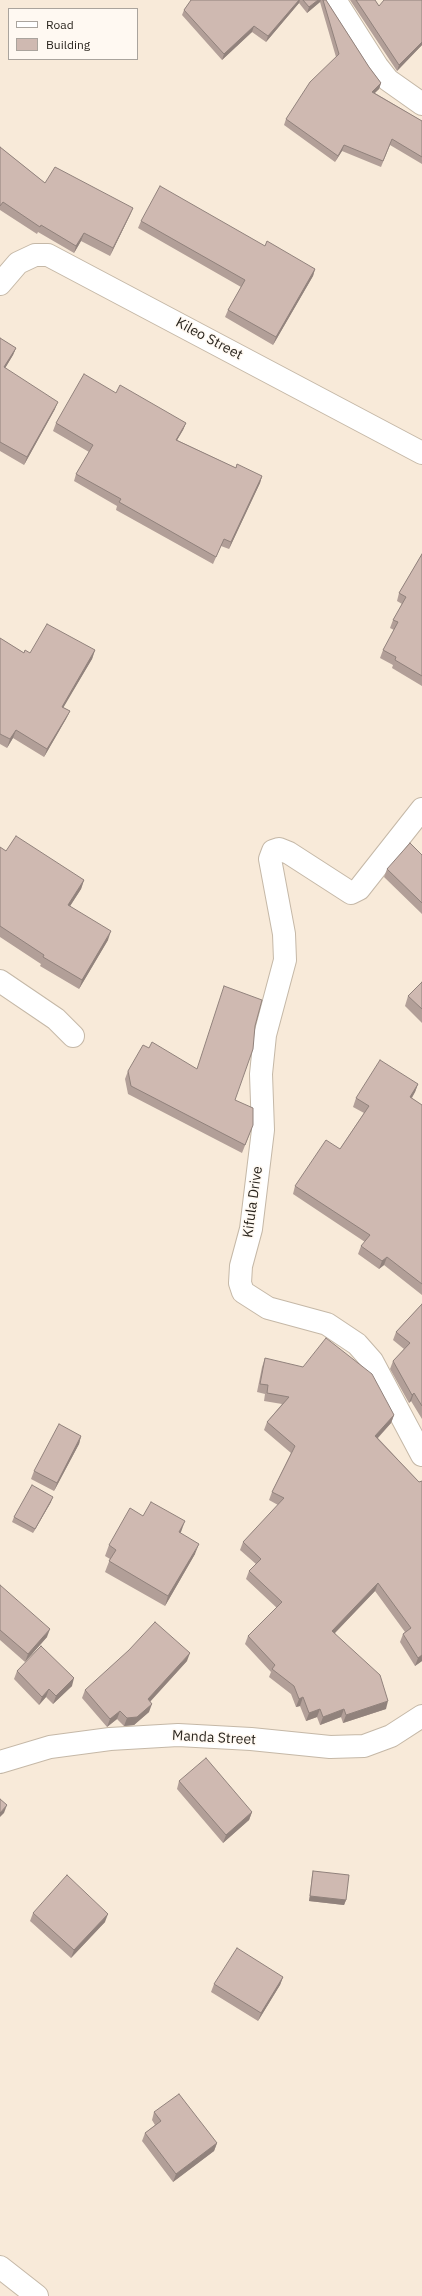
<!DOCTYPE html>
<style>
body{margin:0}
#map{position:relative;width:422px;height:2296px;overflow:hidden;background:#f8ead9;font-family:"IBM Plex Sans",sans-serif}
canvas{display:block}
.legend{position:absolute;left:8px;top:8px;width:130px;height:52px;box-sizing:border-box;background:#fff9f2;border:1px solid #aaa49d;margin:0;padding:5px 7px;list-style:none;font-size:12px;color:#2a251e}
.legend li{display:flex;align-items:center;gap:8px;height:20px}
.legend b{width:20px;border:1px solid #aaa49d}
</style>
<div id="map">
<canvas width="422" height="2296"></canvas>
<ul class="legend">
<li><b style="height:5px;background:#fff"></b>Road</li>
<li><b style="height:11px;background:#cfb9b1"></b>Building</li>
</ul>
</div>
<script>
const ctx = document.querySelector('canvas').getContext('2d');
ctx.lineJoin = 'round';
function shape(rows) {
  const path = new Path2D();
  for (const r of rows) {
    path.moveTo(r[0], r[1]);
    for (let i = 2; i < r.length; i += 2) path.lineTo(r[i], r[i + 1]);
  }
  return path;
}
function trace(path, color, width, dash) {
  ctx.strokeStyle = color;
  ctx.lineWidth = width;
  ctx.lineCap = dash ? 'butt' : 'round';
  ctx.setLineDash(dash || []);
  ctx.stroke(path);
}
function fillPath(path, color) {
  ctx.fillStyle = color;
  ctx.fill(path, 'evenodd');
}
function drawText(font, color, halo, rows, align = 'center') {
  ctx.font = font + ' "IBM Plex Sans",sans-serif';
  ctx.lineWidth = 3;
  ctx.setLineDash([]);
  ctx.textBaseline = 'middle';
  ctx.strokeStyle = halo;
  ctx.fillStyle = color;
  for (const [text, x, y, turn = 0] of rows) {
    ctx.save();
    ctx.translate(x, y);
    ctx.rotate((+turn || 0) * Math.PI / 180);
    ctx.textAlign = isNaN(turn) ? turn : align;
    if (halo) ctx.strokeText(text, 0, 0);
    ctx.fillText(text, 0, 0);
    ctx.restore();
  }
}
const minor = shape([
 [335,0,377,66,388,80,422,104],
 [0,284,18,263,35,255,48,255,422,453],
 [422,809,359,889,351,893,289,853,279,849,273,851,270,859,284,934,285,960,265,1035,261,1074,263,1130,251,1229,241,1266,240,1283,243,1292,268,1308,327,1324,357,1344,372,1361,422,1455],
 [0,981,56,1019,73,1036],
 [0,1762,50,1747,110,1739,178,1735,251,1739,330,1747,364,1746,391,1736,422,1716],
 [0,2267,37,2296]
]);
trace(minor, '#c5b8a7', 24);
trace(minor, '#fff', 22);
fillPath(shape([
 [191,0,326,0,369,67,381,83,379,89,375,93,422,121,422,164,390,145,381,167,342,151,335,162,284,125,286,119,336,57,320,2,307,13,299,3,266,42,252,32,222,60,182,15,184,10],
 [350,0,375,0,379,6,422,0,422,45,397,71],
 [0,147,45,183,133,208,130,215,110,256,81,241,74,253,38,232,37,234,0,210],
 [141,221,265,246,315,269,313,276,273,345,225,317,228,310,241,287,138,228],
 [0,338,16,348,13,355,5,368,55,409,24,465,0,451],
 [116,393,186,423,183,430,177,440,236,468,262,476,260,483,229,549,221,546,213,564,116,510,117,506,74,481,76,474,89,452,53,431,56,423],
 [422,554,422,686,392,668,393,665,380,658,383,650,394,630,390,628,393,620,402,604,397,601,399,593],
 [0,638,24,653,30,653,95,650,92,659,63,707,70,711,66,719,44,757,13,738,7,748,0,744],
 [0,847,6,851,84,880,81,889,70,906,108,940,79,989,40,966,41,964,0,937],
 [422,855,422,914,384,877,387,869],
 [422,982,422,1023,405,1006,408,996],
 [128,1071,235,1100,250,1133,242,1153,128,1094,125,1079],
 [418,1084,415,1092,412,1098,422,1105,422,1295,384,1265,379,1269,358,1254,361,1246,365,1242,293,1194,295,1186,340,1149,364,1113,353,1107,356,1098],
 [422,1304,422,1419,411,1401,409,1403,390,1369,393,1361,404,1349,393,1340,396,1332],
 [265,1358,394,1415,391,1423,378,1438,419,1482,422,1481,422,1661,415,1666,400,1642,403,1634,405,1632,375,1591,335,1633,386,1709,343,1723,341,1717,320,1725,317,1717,306,1721,300,1706,296,1707,291,1694,269,1677,271,1672,245,1644,248,1636,277,1608,246,1579,249,1571,256,1564,240,1550,243,1542,278,1505,269,1500,272,1492,291,1453,264,1430,267,1422,282,1404,264,1401,265,1394,257,1392,262,1367],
 [81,1436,79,1444,54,1491,31,1479,34,1471],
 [51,1502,33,1533,12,1522,14,1517],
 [143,1516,181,1532,180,1533,195,1554,165,1606,105,1572,110,1559,105,1556,109,1545],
 [0,1585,47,1637,25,1662,0,1640],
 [187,1661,150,1702,149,1712,134,1725,124,1726,117,1719,107,1727,82,1698,85,1690],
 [17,1671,72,1686,53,1704,46,1697,39,1705,14,1679],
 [179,1781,252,1812,249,1820,223,1843,177,1789],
 [313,1871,346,1900,344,1905,309,1901,312,1876],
 [33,1913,105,1922,71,1958,30,1921],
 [283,1977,280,1985,258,2021,211,1992,214,1984],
 [154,2112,217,2143,214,2151,173,2182,142,2141,145,2133,155,2125,152,2120]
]), '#b29f98');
fillPath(shape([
 [299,0,300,0,299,3,266,42,268,36],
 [318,0,321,0,320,2,307,13,309,7],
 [254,26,252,32,222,60,224,54],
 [422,42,422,45,397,71,399,65],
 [381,83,379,89,370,97,372,92],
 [344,145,342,151,335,162,338,156],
 [133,208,130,215,110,256,113,248],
 [84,233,81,241,74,253,76,246],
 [315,269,313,276,273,345,276,337],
 [16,348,13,355,1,375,4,367],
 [58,402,55,409,24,465,27,457],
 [186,423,183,430,173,447,176,440],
 [262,476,260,483,229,549,231,542],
 [95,650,92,659,59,715,62,707],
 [70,711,66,719,44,757,47,749],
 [16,730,13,738,7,748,10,739],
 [84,880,81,889,65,914,68,905],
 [111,931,108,940,79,989,82,980],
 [418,1084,415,1092,407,1105,410,1097],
 [387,1257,384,1265,379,1269,382,1261],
 [414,1393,411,1401,409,1403,412,1395],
 [394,1415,391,1423,372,1444,375,1436],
 [81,1436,79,1444,54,1491,57,1483],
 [53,1497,51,1502,33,1533,35,1529],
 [185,1521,181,1532,175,1542,179,1532],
 [199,1544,195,1554,165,1606,168,1596],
 [378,1583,375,1591,329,1639,332,1631],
 [50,1629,47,1637,25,1662,28,1654],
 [190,1653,187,1661,145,1707,148,1699],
 [422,1655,422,1661,415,1666,418,1658],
 [74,1678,72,1686,53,1704,56,1696],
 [49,1689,46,1697,39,1705,42,1697],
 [303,1697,300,1706,296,1707,299,1699],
 [388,1701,386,1709,343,1723,346,1715],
 [152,1704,149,1712,134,1725,124,1726,127,1718],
 [320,1709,317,1717,306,1721,309,1713],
 [344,1709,341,1717,320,1725,323,1717],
 [120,1711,117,1719,107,1727,110,1719],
 [7,1805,4,1813,0,1817,0,1813],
 [252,1812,249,1820,223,1843,226,1835],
 [310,1896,346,1900,344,1905,309,1901],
 [108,1914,105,1922,71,1958,74,1950],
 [283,1977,280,1985,258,2021,261,2013],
 [217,2143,214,2151,173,2182,176,2174]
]), '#91827c');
const building = shape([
 [191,0,299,0,268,36,254,26,224,54,184,10,191,0],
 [303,0,318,0,309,7,303,0],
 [323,0,326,0,369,67,381,83,372,92,422,121,422,157,392,139,383,161,344,145,338,156,286,119,310,82,339,54,323,0],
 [356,0,375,0,379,6,384,0,422,0,422,42,399,65,356,0],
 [0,147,45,183,55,167,133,208,113,248,84,233,76,246,41,225,40,227,3,202,0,206,0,147],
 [160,186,265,246,267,241,315,269,276,337,228,310,245,280,141,221,160,186],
 [0,338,16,348,4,367,58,402,27,457,0,442,0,338],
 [84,374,116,393,120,385,186,423,176,440,236,468,237,464,262,476,231,542,224,539,216,557,119,502,121,499,76,474,93,445,56,423,84,374],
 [422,554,422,676,395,660,396,657,383,650,398,622,393,620,406,597,399,593,422,554],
 [47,624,95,650,62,707,70,711,47,749,16,730,10,739,0,734,0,638,24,653,25,650,30,653,47,624],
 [16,836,84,880,68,905,111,931,82,980,43,957,44,955,0,926,0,847,6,851,16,836],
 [410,843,422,855,422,903,387,869,410,843],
 [422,982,422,1009,408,996,422,982],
 [224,986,262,1000,255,1026,253,1049,235,1100,253,1108,253,1125,245,1145,131,1086,128,1071,143,1045,149,1048,152,1042,197,1069,224,986],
 [380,1060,418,1084,410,1097,422,1105,422,1284,387,1257,382,1261,361,1246,370,1235,295,1186,326,1140,340,1149,369,1106,356,1098,380,1060],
 [422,1304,422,1406,414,1393,412,1395,393,1361,410,1343,396,1332,422,1304],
 [326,1338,372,1374,394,1415,375,1436,419,1482,422,1481,422,1655,418,1658,403,1634,411,1628,378,1583,332,1631,380,1675,388,1701,346,1715,344,1709,323,1717,320,1709,309,1713,303,1697,299,1699,294,1686,272,1669,275,1665,248,1636,282,1602,249,1571,261,1559,243,1542,284,1498,272,1492,295,1446,267,1422,289,1397,267,1393,268,1385,260,1384,265,1358,303,1367,326,1338],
 [59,1424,81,1436,57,1483,34,1471,59,1424],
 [32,1485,53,1497,35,1529,14,1517,32,1485],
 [151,1502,185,1521,179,1532,199,1544,168,1596,109,1561,116,1550,109,1545,130,1508,143,1516,151,1502],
 [0,1585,50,1629,28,1654,0,1630,0,1585],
 [155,1622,190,1653,148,1699,152,1704,137,1717,127,1718,120,1711,110,1719,85,1690,129,1650,155,1622],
 [41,1646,74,1678,56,1696,49,1689,42,1697,17,1671,41,1646],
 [206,1758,252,1812,226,1835,179,1781,206,1758],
 [0,1799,7,1805,0,1813,0,1799],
 [313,1871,349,1875,346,1900,310,1896,313,1871],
 [67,1875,108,1914,74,1950,33,1913,67,1875],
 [237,1948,283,1977,261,2013,214,1984,237,1948],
 [179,2094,217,2143,176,2174,145,2133,161,2121,154,2112,179,2094]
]);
fillPath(building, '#cfb9b1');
trace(building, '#91827c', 1);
drawText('14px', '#2a251e', '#fff9f2', [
 ["Kileo Street",209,339,28],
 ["Kifula Drive",253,1202,-82],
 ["Manda Street",214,1738,3]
]);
</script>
